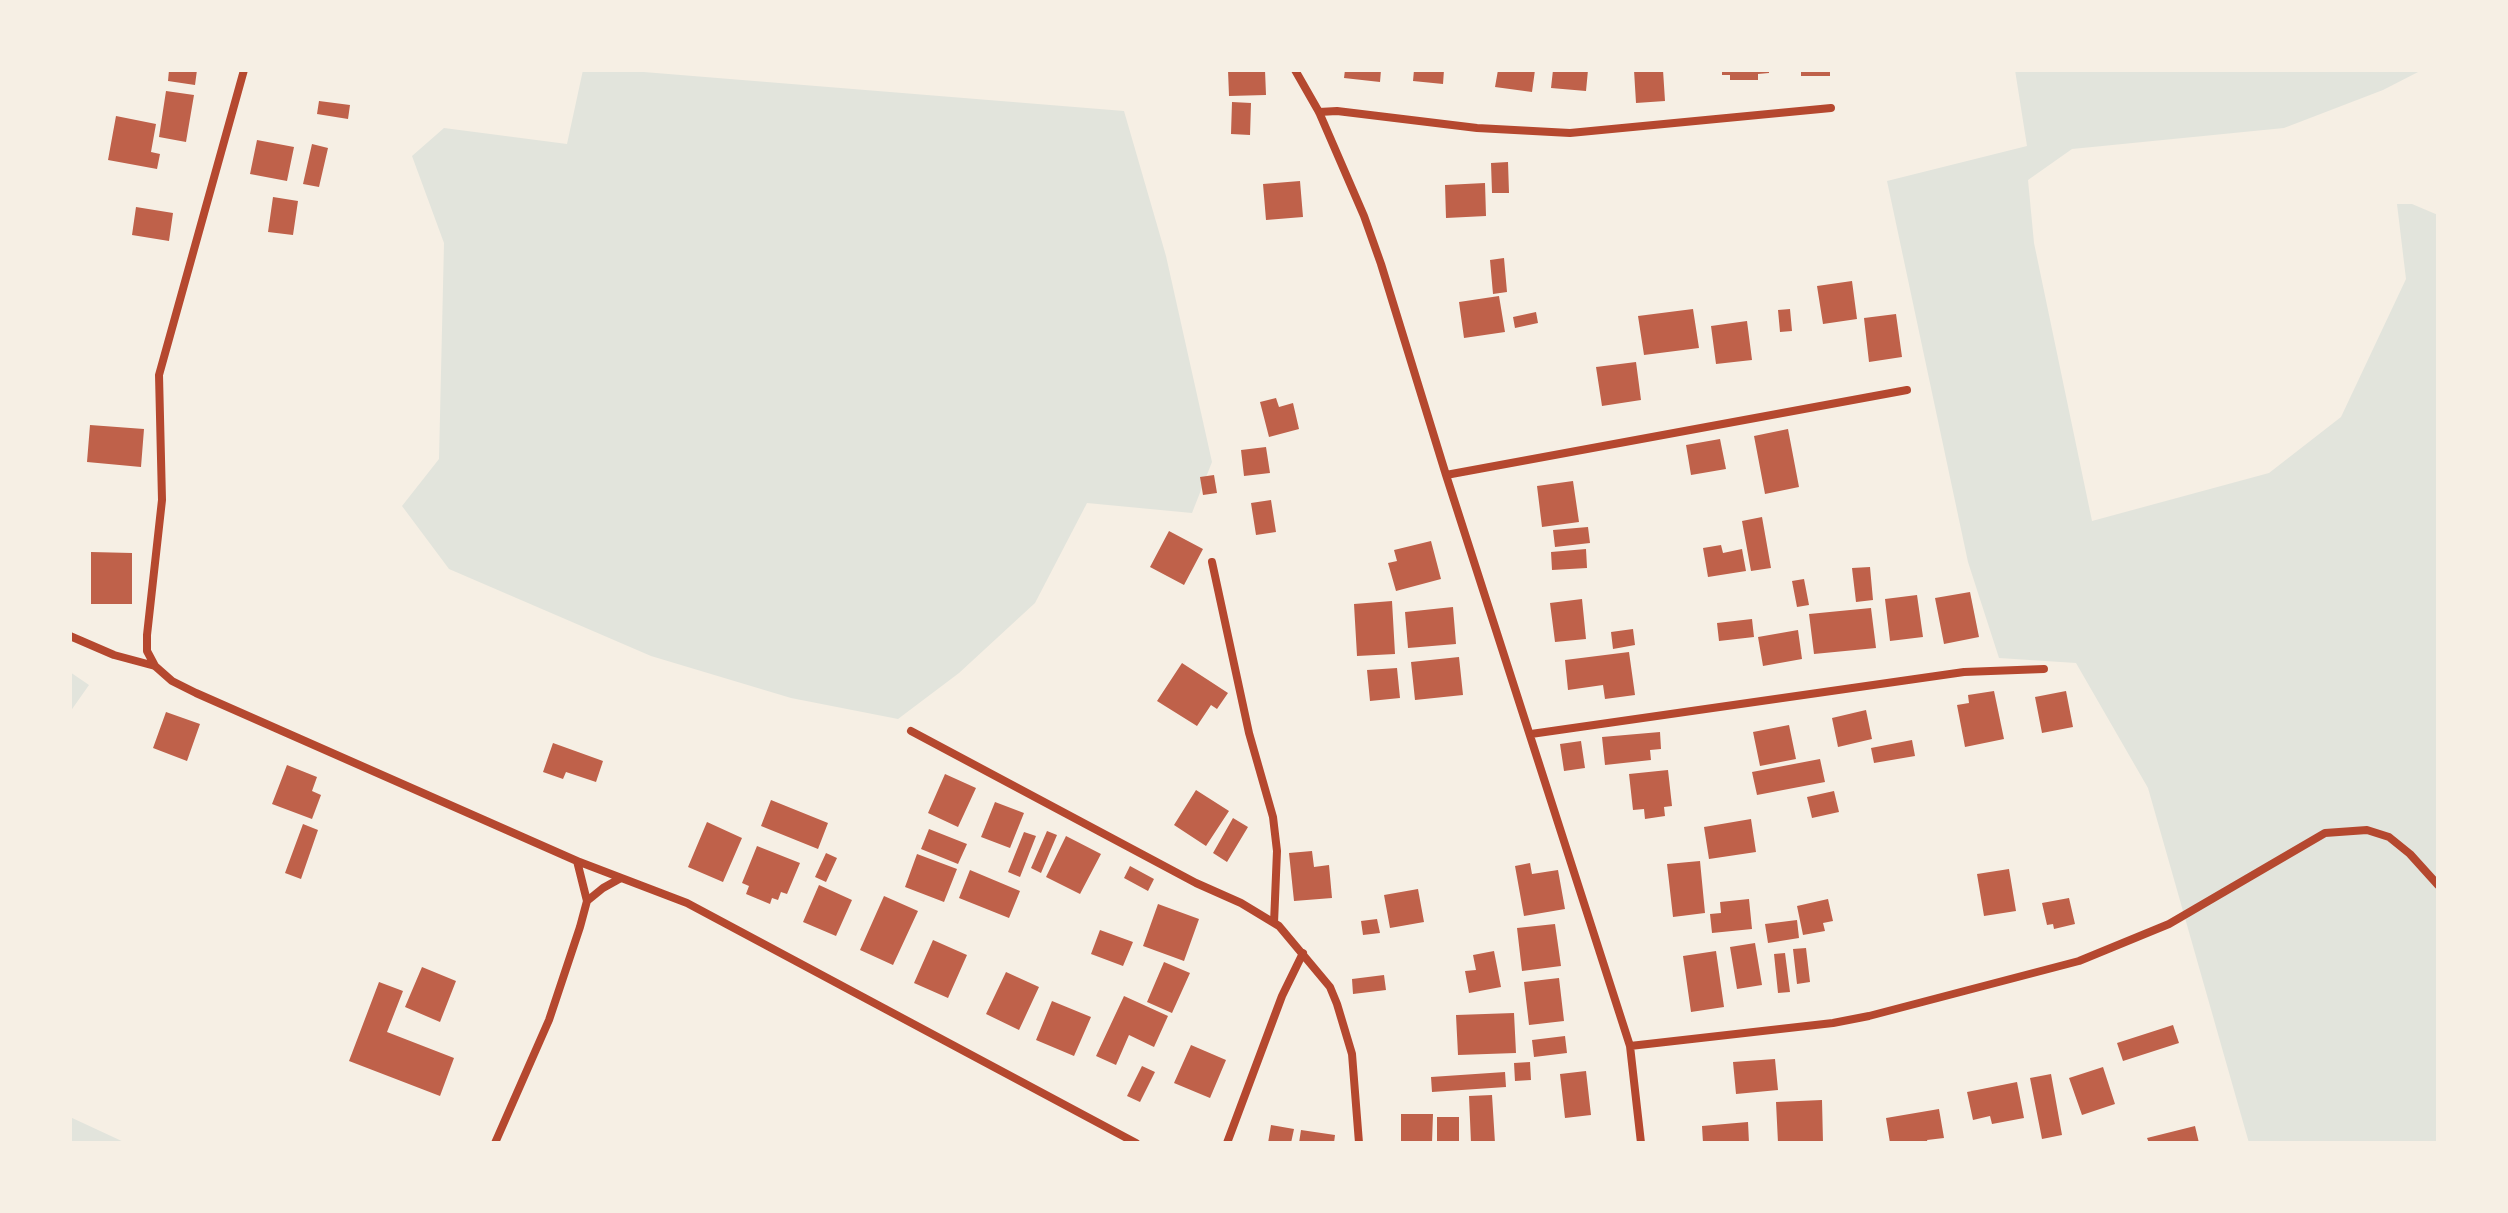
<!DOCTYPE html>
<style>
body{margin:0}
#map{position:relative;width:2508px;height:1213px;overflow:hidden;background:#f6efe4;font-family:"Public Sans",sans-serif}
canvas{display:block}
.frame{position:absolute;inset:0;border:72px solid #f6efe4;pointer-events:none}
</style>
<div id="map">
<canvas width="2508" height="1213"></canvas>
<div class="frame"></div>
</div>
<script>
const ctx = document.querySelector('canvas').getContext('2d');
ctx.lineJoin = 'round';
function fillPath(path, color) {
  ctx.fillStyle = color;
  ctx.fill(path, 'evenodd');
}
function shape(rows) {
  const path = new Path2D();
  for (const r of rows) {
    path.moveTo(r[0], r[1]);
    for (let i = 2; i < r.length; i += 2) path.lineTo(r[i], r[i + 1]);
  }
  return path;
}
function trace(path, color, width, dash) {
  ctx.strokeStyle = color;
  ctx.lineWidth = width;
  ctx.lineCap = dash ? 'butt' : 'round';
  ctx.setLineDash(dash || []);
  ctx.stroke(path);
}
fillPath(shape([
 [583,70,619,70,1124,111,1166,256,1212,462,1192,513,1087,503,1035,603,959,673,898,719,791,698,651,656,449,569,402,506,439,459,444,243,412,156,444,128,567,144],
 [2015,70,2422,70,2383,90,2284,128,2072,149,2028,180,2034,243,2092,521,2269,473,2341,417,2406,279,2397,204,2412,204,2438,215,2438,1143,2249,1143,2148,788,2076,663,1999,658,1968,562,1887,181,2027,146],
 [70,672,89,685,70,712],
 [70,1117,126,1143,70,1143]
]), '#e2e4dc');
fillPath(shape([
 [169,70,197,70,195,85,168,81],
 [1228,70,1265,70,1266,95,1229,96],
 [1345,70,1381,70,1380,82,1344,78],
 [1414,70,1444,70,1443,84,1413,81],
 [1498,70,1535,70,1532,92,1495,87],
 [1553,70,1588,70,1586,91,1551,88],
 [1634,70,1663,70,1665,101,1636,103],
 [1722,70,1769,70,1769,73,1758,74,1758,80,1730,80,1730,75,1722,75],
 [1801,70,1830,70,1830,76,1801,76],
 [166,91,194,95,186,142,159,137],
 [319,101,350,105,348,119,317,114],
 [1232,102,1251,103,1250,135,1231,134],
 [116,116,156,124,151,152,160,154,157,169,108,160],
 [257,140,294,147,287,181,250,174],
 [312,144,328,148,319,187,303,184],
 [1508,162,1509,193,1492,193,1491,163],
 [1300,181,1303,217,1266,220,1263,184],
 [1485,183,1486,216,1446,218,1445,185],
 [273,197,298,201,293,235,268,232],
 [136,207,173,213,169,241,132,235],
 [1504,258,1507,292,1493,294,1490,260],
 [1852,281,1857,319,1823,324,1817,286],
 [1499,296,1505,332,1464,338,1459,302],
 [1693,309,1699,348,1644,355,1638,316],
 [1790,309,1792,331,1780,332,1778,310],
 [1536,312,1538,323,1515,328,1513,317],
 [1896,314,1902,357,1869,362,1864,318],
 [1747,321,1752,360,1716,364,1711,326],
 [1636,362,1641,400,1602,406,1596,367],
 [1276,398,1279,407,1293,403,1299,429,1269,437,1260,402],
 [90,425,144,429,141,467,87,462],
 [1788,429,1799,487,1765,494,1754,436],
 [1720,439,1726,469,1691,475,1686,445],
 [1266,447,1270,473,1244,476,1241,450],
 [1214,475,1217,493,1203,495,1200,477],
 [1573,481,1579,522,1542,527,1537,486],
 [1271,500,1276,532,1256,535,1251,503],
 [1762,517,1771,568,1751,571,1742,521],
 [1588,527,1590,543,1555,547,1553,530],
 [1169,531,1203,549,1184,585,1150,567],
 [1431,541,1441,579,1396,591,1388,563,1397,561,1394,550],
 [1721,545,1723,553,1742,549,1746,571,1708,577,1703,548],
 [1586,549,1587,568,1552,570,1551,552],
 [91,552,132,553,132,604,91,604],
 [1870,567,1873,600,1856,602,1852,568],
 [1804,579,1809,605,1797,607,1792,581],
 [1970,592,1979,637,1944,644,1935,598],
 [1917,595,1923,637,1890,641,1885,599],
 [1582,599,1586,639,1555,642,1550,603],
 [1392,601,1395,654,1357,656,1354,604],
 [1453,607,1456,644,1408,648,1405,612],
 [1871,608,1876,648,1814,654,1809,614],
 [1752,619,1754,637,1719,641,1717,623],
 [1633,629,1635,645,1613,649,1611,632],
 [1798,630,1802,659,1763,666,1758,637],
 [1629,652,1635,695,1605,699,1603,685,1568,690,1565,660],
 [1459,657,1463,695,1415,700,1411,662],
 [1182,663,1228,693,1217,709,1211,705,1197,726,1157,701],
 [1397,668,1400,698,1370,701,1367,670],
 [1994,691,2004,739,1965,747,1957,705,1969,703,1968,695],
 [2066,691,2073,727,2042,733,2035,697],
 [1866,710,1872,739,1838,747,1832,718],
 [166,712,200,724,187,761,153,748],
 [1789,725,1796,759,1760,766,1753,732],
 [1660,732,1661,749,1650,750,1651,760,1605,765,1602,737],
 [1912,740,1915,756,1874,763,1871,748],
 [1581,741,1585,768,1564,771,1560,744],
 [553,743,603,761,596,782,566,772,563,779,543,772],
 [1820,759,1825,782,1757,795,1752,772],
 [287,765,317,777,312,791,321,795,312,819,272,804],
 [1668,770,1672,806,1664,807,1665,816,1645,819,1644,809,1633,810,1629,774],
 [945,774,976,788,958,827,928,813],
 [1196,790,1229,811,1206,846,1174,825],
 [1834,791,1839,812,1812,818,1807,797],
 [771,800,828,823,818,849,761,826],
 [995,802,1024,813,1010,848,981,837],
 [1233,818,1248,827,1227,862,1213,853],
 [1751,819,1756,852,1709,859,1704,827],
 [707,822,742,838,723,882,688,867],
 [303,824,318,830,301,879,285,873],
 [929,829,967,844,958,864,921,849],
 [1047,831,1057,835,1041,873,1031,868],
 [1024,832,1036,836,1020,877,1008,872],
 [1066,836,1101,854,1080,894,1046,877],
 [757,846,800,863,787,894,781,892,778,900,772,898,770,904,746,894,749,886,742,883],
 [1312,851,1314,867,1329,865,1332,898,1294,901,1289,853],
 [826,853,837,858,826,882,815,877],
 [917,854,957,869,944,902,905,887],
 [1700,861,1705,913,1673,917,1667,864],
 [1530,863,1532,874,1558,870,1565,909,1524,916,1515,866],
 [1130,866,1154,879,1148,891,1124,878],
 [2009,869,2016,911,1984,916,1977,874],
 [970,870,1020,891,1009,918,959,898],
 [819,885,852,900,836,936,803,922],
 [1418,889,1424,922,1390,928,1384,895],
 [884,896,918,911,893,965,860,950],
 [2069,898,2075,924,2054,929,2053,924,2047,925,2042,903],
 [1749,899,1752,929,1712,933,1710,914,1721,913,1720,902],
 [1828,899,1833,921,1823,923,1825,931,1803,935,1797,906],
 [1158,904,1199,919,1184,961,1143,946],
 [1377,919,1380,933,1363,935,1361,921],
 [1797,920,1799,938,1768,943,1765,924],
 [1555,924,1561,966,1522,971,1517,928],
 [1100,930,1133,942,1123,966,1091,954],
 [933,940,967,955,948,998,914,983],
 [1755,943,1762,985,1737,989,1730,947],
 [1806,948,1810,982,1797,984,1793,949],
 [1494,951,1501,987,1469,993,1465,971,1476,970,1473,955],
 [1716,951,1724,1007,1691,1012,1683,956],
 [1785,953,1790,992,1778,993,1774,954],
 [1164,962,1190,973,1172,1013,1147,1002],
 [422,967,456,981,440,1022,405,1007],
 [1006,972,1039,987,1019,1030,986,1014],
 [1384,975,1386,990,1353,994,1352,979],
 [1559,978,1564,1021,1529,1025,1524,982],
 [379,982,403,991,387,1032,454,1058,440,1096,349,1061],
 [1124,996,1168,1016,1154,1047,1129,1035,1116,1065,1096,1056],
 [1052,1001,1091,1017,1074,1056,1036,1040],
 [1514,1013,1516,1053,1458,1055,1456,1015],
 [2173,1025,2179,1043,2123,1061,2117,1043],
 [1565,1036,1567,1053,1534,1057,1532,1040],
 [1191,1045,1226,1060,1210,1098,1174,1083],
 [1775,1059,1778,1090,1736,1094,1733,1062],
 [1530,1062,1531,1080,1515,1081,1514,1063],
 [1142,1066,1155,1072,1140,1102,1127,1096],
 [2103,1067,2115,1104,2082,1115,2069,1078],
 [1586,1071,1591,1115,1565,1118,1560,1074],
 [1505,1072,1506,1087,1432,1092,1431,1077],
 [2051,1074,2062,1135,2042,1139,2030,1078],
 [2017,1082,2024,1118,1992,1124,1990,1116,1973,1120,1967,1092],
 [1492,1095,1495,1143,1471,1143,1469,1096],
 [1822,1100,1823,1143,1778,1143,1776,1102],
 [1939,1109,1944,1138,1927,1140,1928,1143,1890,1143,1886,1118],
 [1401,1114,1433,1114,1432,1143,1401,1143],
 [1437,1117,1459,1117,1459,1143,1437,1143],
 [1748,1122,1749,1143,1703,1143,1702,1126],
 [1271,1125,1294,1129,1291,1143,1268,1143],
 [2195,1126,2199,1143,2149,1143,2147,1138],
 [1301,1130,1335,1135,1334,1143,1299,1143]
]), '#bf614a');
trace(shape([
 [1295,70,1319,112,1364,216,1381,264,1446,475,1630,1046,1641,1143],
 [1319,112,1337,111,1477,128,1570,133,1831,108],
 [1446,475,1907,390],
 [1212,562,1249,733,1273,817,1277,851,1274,923],
 [70,636,114,655,155,666,172,681,196,693,577,861,687,903,1136,1143],
 [155,666,147,651,147,635,162,500,159,375,244,70],
 [911,731,1196,883,1241,903,1279,926,1330,987,1337,1004,1352,1054,1359,1143],
 [1531,734,1964,672,2044,669],
 [587,901,603,888,621,878],
 [1630,1046,1833,1023,1869,1016,2079,961,2169,924,2325,833,2367,830,2389,837,2410,854,2438,885],
 [495,1143,549,1020,580,927,587,901,577,861],
 [1227,1143,1282,996,1303,953]
]), '#b5482f', 8);
</script>
